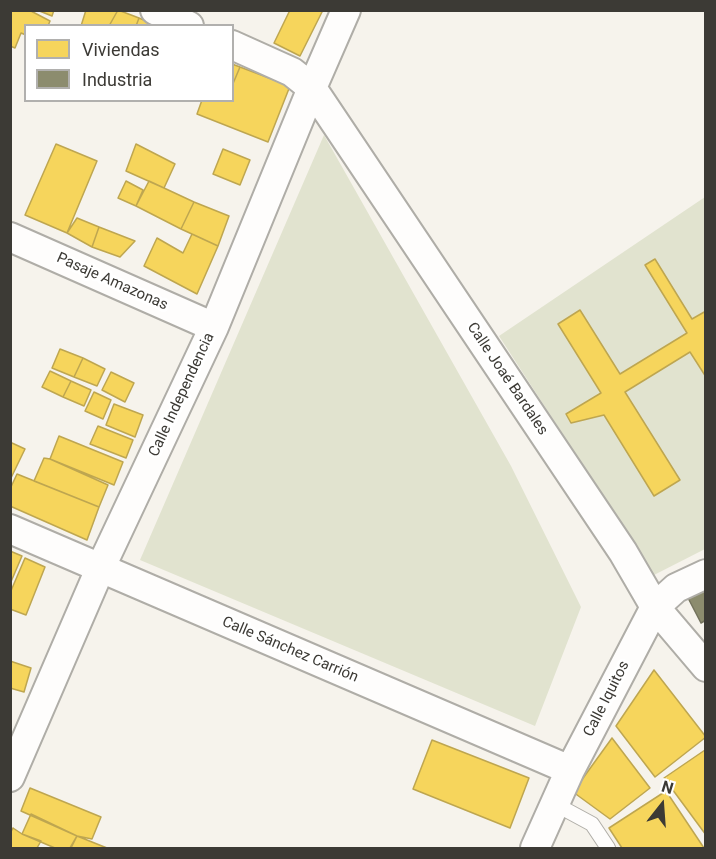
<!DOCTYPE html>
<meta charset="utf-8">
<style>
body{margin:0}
#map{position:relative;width:716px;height:859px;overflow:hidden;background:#f6f3ec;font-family:Roboto,sans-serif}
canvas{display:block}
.frame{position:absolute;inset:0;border:12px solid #3c3a35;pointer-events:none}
.legend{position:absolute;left:24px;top:24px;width:210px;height:78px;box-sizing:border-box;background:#fff;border:2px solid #b1b0ae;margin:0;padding:8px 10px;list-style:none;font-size:18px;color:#3c3a35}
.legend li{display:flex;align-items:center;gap:12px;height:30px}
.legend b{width:30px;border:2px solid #b1b0ae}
.north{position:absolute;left:632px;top:775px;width:60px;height:60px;-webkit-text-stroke:4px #fff;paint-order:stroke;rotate:17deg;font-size:16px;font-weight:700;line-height:24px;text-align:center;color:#3c3a35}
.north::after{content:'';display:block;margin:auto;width:21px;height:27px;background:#3c3a35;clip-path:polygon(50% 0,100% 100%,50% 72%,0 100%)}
</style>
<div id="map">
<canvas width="716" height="859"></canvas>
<div class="frame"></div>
<ul class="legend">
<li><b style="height:16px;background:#f6d55c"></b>Viviendas</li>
<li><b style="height:16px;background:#8c8c6e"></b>Industria</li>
</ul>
<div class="north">N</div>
</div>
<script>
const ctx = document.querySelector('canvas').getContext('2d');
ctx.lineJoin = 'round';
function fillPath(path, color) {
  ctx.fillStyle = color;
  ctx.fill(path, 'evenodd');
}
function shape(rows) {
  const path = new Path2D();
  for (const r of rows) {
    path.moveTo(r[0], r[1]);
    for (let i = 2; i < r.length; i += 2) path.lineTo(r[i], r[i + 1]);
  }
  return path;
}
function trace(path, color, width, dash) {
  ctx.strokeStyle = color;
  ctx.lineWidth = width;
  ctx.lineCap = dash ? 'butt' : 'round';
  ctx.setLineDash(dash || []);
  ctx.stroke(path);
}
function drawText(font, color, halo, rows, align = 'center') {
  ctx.font = font + ' Roboto,sans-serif';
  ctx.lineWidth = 6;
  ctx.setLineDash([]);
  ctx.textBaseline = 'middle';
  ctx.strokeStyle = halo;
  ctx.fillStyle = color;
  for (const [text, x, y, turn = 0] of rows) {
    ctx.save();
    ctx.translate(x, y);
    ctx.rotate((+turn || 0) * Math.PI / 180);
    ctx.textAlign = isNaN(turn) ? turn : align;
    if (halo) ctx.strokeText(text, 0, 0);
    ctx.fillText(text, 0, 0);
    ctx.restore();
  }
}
fillPath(shape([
 [324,135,511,466,581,607,535,726,140,560],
 [705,197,705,549,654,575,499,336]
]), '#e1e3cf');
const homes = shape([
 [10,10,29,10,50,21,48,26,26,26,26,35,21,33,15,48,10,46,10,10],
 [37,10,54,10,52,16,37,10],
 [86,10,118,10,109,26,81,26,86,10],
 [118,10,139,18,136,26,109,26,118,10],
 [290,10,323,10,300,56,274,43,290,10],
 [139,18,158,26,136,26,139,18],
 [232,64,240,67,232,86,232,64],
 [240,67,290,86,268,142,197,114,202,100,232,100,232,86,240,67],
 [56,144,97,161,67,233,25,215,56,144],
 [136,144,175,164,164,188,126,171,136,144],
 [223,149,250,160,240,185,213,174,223,149],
 [126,181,143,190,136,206,118,198,126,181],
 [149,181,194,202,181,229,136,206,149,181],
 [194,202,229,216,218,246,181,229,194,202],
 [77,218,99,227,92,247,67,233,77,218],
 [99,227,135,241,120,257,92,247,99,227],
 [192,234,218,246,197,294,144,266,157,238,183,253,192,234],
 [655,259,692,319,706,311,706,377,690,352,625,392,680,480,654,496,604,415,571,423,566,414,601,393,558,324,580,310,620,374,687,333,645,265,655,259],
 [60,349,83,358,74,377,52,368,60,349],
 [83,358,105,369,97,386,74,377,83,358],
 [50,371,71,381,63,397,42,387,50,371],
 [111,372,134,383,125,402,102,390,111,372],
 [71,381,91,390,84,406,63,397,71,381],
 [94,392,111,400,103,419,85,411,94,392],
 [114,404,143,415,135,437,106,425,114,404],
 [98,426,133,440,126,458,90,444,98,426],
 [59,436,123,462,114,485,50,459,59,436],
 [12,443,25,449,10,480,10,445,12,443],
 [44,458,50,459,108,485,99,507,34,481,44,458],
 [17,474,99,507,87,540,10,506,10,489,17,474],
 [10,551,22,556,10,584,10,551],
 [25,558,45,567,26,615,10,609,10,593,25,558],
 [10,661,31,668,24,692,10,688,10,661],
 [654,670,706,737,655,777,616,726,654,670],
 [612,738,650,788,610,819,573,792,612,738],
 [432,740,529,778,510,828,413,789,432,740],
 [705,750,706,750,706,835,664,778,705,750],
 [30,788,101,817,92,839,77,836,21,811,30,788],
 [666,791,704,848,622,848,609,828,666,791],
 [31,814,77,836,70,848,55,848,22,834,31,814],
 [13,828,22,834,41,841,37,848,10,848,10,833,13,828],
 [77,836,107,848,71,848,77,836]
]);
fillPath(homes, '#f6d55c');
trace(homes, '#bea650', 1.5);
const industry = shape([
 [706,585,706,620,701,623,686,594,706,585]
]);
fillPath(industry, '#8c8c6e');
trace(industry, '#74735d', 1.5);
const lane = shape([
 [555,804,592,824,608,848]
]);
const street = shape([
 [155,10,189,26],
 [232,45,292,72,312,88,623,552,655,607,706,667],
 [10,237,214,327],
 [10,529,570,770],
 [10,777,100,569,214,327,312,88,346,10],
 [535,848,570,770,655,607,676,588,706,574]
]);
trace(lane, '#afada7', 16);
trace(street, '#afada7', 32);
trace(lane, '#fefdfc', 14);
trace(street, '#fefdfc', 28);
drawText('15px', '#3c3a35', '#fff', [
 ["Pasaje Amazonas",112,282,24],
 ["Calle Joaé Bardales",507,379,56],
 ["Calle Independencia",182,395,-65],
 ["Calle Sánchez Carrión",290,650,23],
 ["Calle Iquitos",607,699,-63]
]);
</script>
